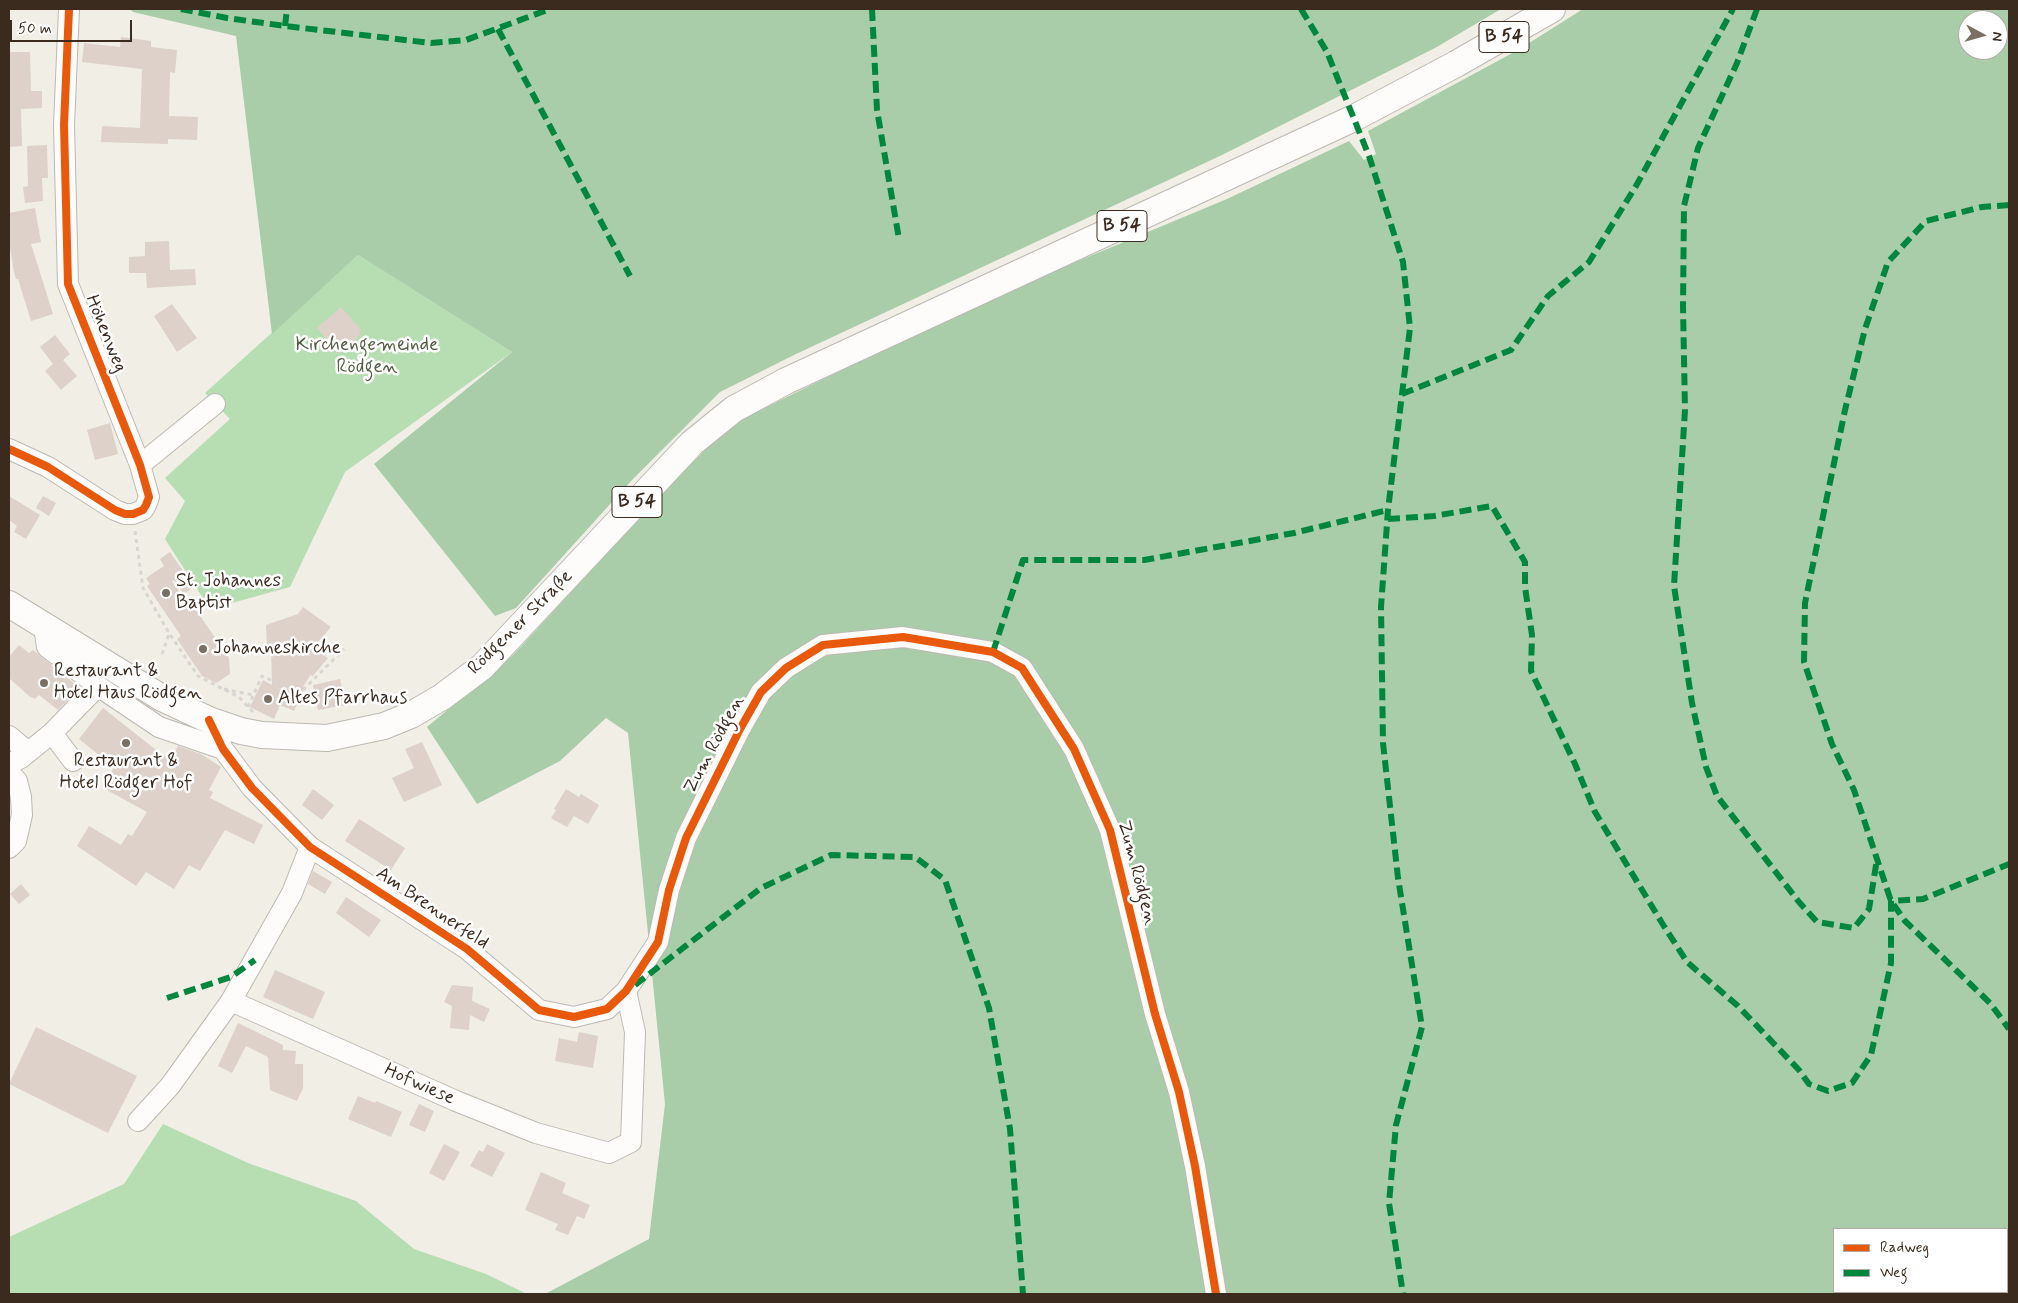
<!DOCTYPE html>
<meta charset="utf-8">
<style>
body{margin:0}
#map{position:relative;width:2018px;height:1303px;overflow:hidden;background:#f1eee6;font-family:Mynerve,sans-serif}
canvas{display:block}
.frame{position:absolute;inset:0;border:10px solid #3b2a1e;pointer-events:none}
.legend{position:absolute;left:1833px;top:1228px;width:175px;height:65px;box-sizing:border-box;background:#fff;border:1px solid #b1aaa5;margin:0;padding:6px 9px;list-style:none;font-size:15px;color:#3b2a1e}
.legend li{display:flex;align-items:center;gap:10px;height:25px}
.legend b{width:25px;border:1px solid #b1aaa5}
.north{position:absolute;left:1958px;top:10px;width:50px;height:50px;box-sizing:border-box;background:#fff;border:1px solid #b1aaa5;border-radius:50%;rotate:96deg;font-size:14px;font-weight:700;line-height:20px;text-align:center;color:#3b2a1e}
.north::after{content:'';display:block;margin:auto;width:18px;height:22px;background:#7b6f64;clip-path:polygon(50% 0,100% 100%,50% 72%,0 100%)}
.scale{position:absolute;left:10px;top:20px;width:122px;height:22px;box-sizing:border-box;border:2px solid #3b2a1e;border-top:0;padding-left:6px;font-size:15px;line-height:18px;white-space:nowrap;color:#3b2a1e;-webkit-text-stroke:4px #fff;paint-order:stroke}
</style>
<div id="map">
<canvas width="2018" height="1303"></canvas>
<div class="frame"></div>
<ul class="legend">
<li><b style="height:6px;background:#e8590c"></b>Radweg</li>
<li><b style="height:6px;background:#00873e"></b>Weg</li>
</ul>
<div class="north">N</div>
<div class="scale">50 m</div>
</div>
<script>
const ctx = document.querySelector('canvas').getContext('2d');
ctx.lineJoin = 'round';
function fillPath(path, color) {
  ctx.fillStyle = color;
  ctx.fill(path, 'evenodd');
}
function shape(rows) {
  const path = new Path2D();
  for (const r of rows) {
    path.moveTo(r[0], r[1]);
    for (let i = 2; i < r.length; i += 2) path.lineTo(r[i], r[i + 1]);
  }
  return path;
}
function trace(path, color, width, dash) {
  ctx.strokeStyle = color;
  ctx.lineWidth = width;
  ctx.lineCap = dash ? 'butt' : 'round';
  ctx.setLineDash(dash || []);
  ctx.stroke(path);
}
function drawText(font, color, halo, rows, align = 'center') {
  ctx.font = font + ' Mynerve,sans-serif';
  ctx.lineWidth = 5;
  ctx.setLineDash([]);
  ctx.textBaseline = 'middle';
  ctx.strokeStyle = halo;
  ctx.fillStyle = color;
  for (const [text, x, y, turn = 0] of rows) {
    ctx.save();
    ctx.translate(x, y);
    ctx.rotate((+turn || 0) * Math.PI / 180);
    ctx.textAlign = isNaN(turn) ? turn : align;
    if (halo) ctx.strokeText(text, 0, 0);
    ctx.fillText(text, 0, 0);
    ctx.restore();
  }
}
fillPath(shape([
 [358,255,512,352,345,472,290,587,210,609,165,539,185,501,165,478,230,419,205,393],
 [163,1124,248,1163,356,1201,414,1249,486,1274,527,1294,9,1294,9,1237,124,1184]
]), '#b7ddb3');
fillPath(shape([
 [130,9,1501,9,1435,48,1222,155,794,355,720,392,631,481,516,608,495,616,374,464,512,352,358,255,272,334,236,36,133,12],
 [1583,9,2009,9,2009,1294,545,1294,649,1239,665,1104,628,733,606,718,560,761,477,804,427,727,513,655,669,486,709,446,746,417,987,299,1227,199,1349,141,1364,160,1376,154,1368,131,1518,50],
 [1968,20,1998,20,1998,50,1968,50],
 [1834,1229,2007,1229,2007,1292,1834,1292]
]), '#a9cda8');
fillPath(shape([
 [121,37,151,41,151,47,177,50,175,73,170,72,169,116,198,117,197,140,168,139,168,144,101,142,102,126,140,128,142,69,82,62,84,43,120,47],
 [9,52,30,52,31,91,42,91,42,108,21,109,22,146,9,147],
 [47,145,48,178,42,178,43,201,25,203,23,187,28,186,27,146],
 [35,208,41,242,31,244,53,314,31,321,18,279,16,279,14,272,9,241,9,213],
 [169,241,170,270,195,269,196,285,147,288,146,273,129,273,129,257,145,256,145,242],
 [172,304,197,338,177,352,154,316],
 [341,307,361,330,359,332,361,334,357,338,339,354,317,328],
 [55,335,70,354,63,360,77,376,61,390,45,371,53,364,40,347],
 [110,423,118,454,95,460,87,430],
 [9,496,40,515,26,539,14,532,17,526,9,520],
 [43,496,56,503,49,516,36,508],
 [170,552,194,587,184,594,174,580,172,581,187,603,190,601,229,658,230,674,216,683,202,676,177,639,181,636,147,586,150,584,146,578,164,566,160,559],
 [303,607,331,627,313,648,328,658,312,677,311,674,303,687,305,687,294,711,280,705,274,719,250,707,263,680,272,685,271,647,267,647,266,625,298,614],
 [19,645,29,653,33,650,80,688,58,710,39,695,35,699,29,696,9,678,9,657],
 [340,679,346,705,318,710,313,685],
 [103,708,170,761,178,746,201,754,221,767,209,790,213,792,210,798,263,825,254,844,225,830,200,871,189,865,174,889,146,872,136,886,77,846,89,826,121,845,128,834,132,836,147,812,103,788,114,767,79,739],
 [422,742,442,785,404,802,392,778,414,768,405,749],
 [313,789,334,805,322,820,302,805],
 [566,789,579,797,581,794,599,805,588,824,574,816,567,827,551,818,556,810,554,809],
 [359,819,405,848,391,870,345,841],
 [313,871,332,882,325,894,308,884],
 [21,884,30,895,19,904,10,894],
 [346,897,381,920,369,937,336,913],
 [275,970,325,992,313,1019,263,997],
 [452,985,473,987,472,1001,490,1009,484,1022,470,1015,469,1030,450,1028,452,1006,444,1002],
 [238,1023,283,1045,283,1050,296,1051,295,1064,303,1064,303,1088,297,1101,270,1090,268,1057,246,1046,232,1073,218,1066],
 [36,1027,137,1076,108,1133,9,1084],
 [579,1032,598,1036,593,1068,555,1061,559,1038,577,1042],
 [358,1096,375,1103,376,1101,402,1112,391,1137,348,1119],
 [419,1104,434,1111,425,1132,409,1125],
 [444,1144,460,1152,444,1181,429,1173],
 [487,1144,505,1153,492,1177,470,1166,479,1150,483,1152],
 [541,1172,566,1183,562,1193,590,1205,584,1219,577,1216,568,1235,555,1230,558,1224,525,1210]
]), '#ddd1c9');
const minor = shape([
 [9,449,48,467,115,510,125,514,133,514,143,510,146,505,149,497,140,465,68,284,64,125,69,9],
 [140,465,215,404],
 [44,626,47,647,98,686,159,727,223,749],
 [209,720,223,749,252,788,310,847,467,949,539,1010,574,1017,607,1009,626,991,658,942,669,890,686,838,740,729,761,692,786,668,823,645,903,637,993,652,1022,668,1074,749,1110,830,1155,1014,1179,1092,1195,1166,1216,1294],
 [52,733,73,761],
 [9,736,28,752],
 [9,764,21,758,52,733,98,686],
 [9,772,17,781,21,797,22,815,16,841,9,848],
 [310,847,292,893,231,1001,456,1101,536,1133,609,1153,631,1142,635,1032,626,991],
 [138,1121,170,1086,231,1001]
]);
const major = shape([
 [9,604,162,698,209,720,241,731,262,735,327,738,384,726,411,715,442,697,482,667,692,443,734,409,786,381,1354,118,1456,64,1552,9]
]);
trace(minor, '#bcb9b2', 22);
trace(major, '#bcb9b2', 28);
trace(shape([
 [135,531,143,588,169,633,198,676,239,697,253,712],
 [162,654,169,634],
 [224,689,253,695],
 [248,707,262,676,300,693,344,649]
]), '#d8d5d2', 3, [4, 4]);
trace(minor, '#fdfcfb', 20);
trace(major, '#fdfcfb', 26);
trace(shape([
 [181,9,227,18,285,26,431,43,466,40,550,9],
 [872,9,877,110,899,239],
 [1301,9,1327,52,1369,156,1403,262,1410,328,1388,510,1381,607,1383,743,1398,878,1422,1027,1396,1125,1389,1203,1403,1294],
 [1757,9,1737,63,1698,148,1684,206,1683,306,1685,410,1674,586,1692,703,1706,767,1717,796,1799,902,1817,922,1854,928,1869,909,1877,859],
 [285,26,287,9],
 [498,29,630,276],
 [2009,205,1982,207,1926,221,1888,262,1865,329,1845,410,1805,603,1804,662,1832,744,1854,790,1891,901,1905,921,1990,1003,2009,1029],
 [1402,394,1511,350,1548,296,1589,262,1636,186,1733,9],
 [1388,519,1434,516,1492,506,1525,562,1525,587,1532,635,1531,671,1575,764,1595,812,1662,923,1687,962,1738,1006,1799,1070,1809,1084,1828,1091,1852,1083,1871,1055,1891,963,1891,901,1923,899,2009,864],
 [993,652,1023,560,1144,560,1294,533,1388,510],
 [635,985,761,888,831,855,915,857,945,880,989,1008,1010,1129,1023,1294],
 [167,998,231,977,255,960],
 [2007,1261,2009,1252],
 [1996,1294,1997,1292]
]), '#00873e', 6, [12, 6]);
trace(shape([
 [9,449,48,467,115,510,125,514,133,514,143,510,146,505,149,497,140,465,68,284,64,125,69,9],
 [209,720,223,749,252,788,310,847,467,949,539,1010,574,1017,607,1009,626,991,658,942,669,890,686,838,740,729,761,692,786,668,823,645,903,637,993,652,1022,668,1074,749,1110,830,1155,1014,1179,1092,1195,1166,1216,1294]
]), '#e8590c', 8);
for (const [x, y, r, color] of [
 [166,593,5,"#7b6f64"],
 [203,649,5,"#7b6f64"],
 [44,683,5,"#7b6f64"],
 [268,699,5,"#7b6f64"],
 [126,743,5,"#7b6f64"]
]) {
  const dot = new Path2D();
  dot.arc(x, y, r, 0, 2 * Math.PI);
  ctx.fillStyle = color;
  ctx.fill(dot);
  trace(dot, '#fff', 2);
}
for (const [x, y, w] of [
 [1504,37,50],
 [1122,226,50],
 [637,502,50]
]) {
  const box = new Path2D();
  box.roundRect(x - w / 2, y - 15.5, w, 31, 4);
  ctx.fillStyle = '#fff';
  ctx.fill(box);
  trace(box, '#3b2a1e', 1);
}
drawText('bold 18px', '#3b2a1e', null, [
 ["B 54",1504,37],
 ["B 54",1122,226],
 ["B 54",637,502]
]);
drawText('19px', '#3b2a1e', '#fff', [
 ["Höhenweg",105,334,68],
 ["Rödgener Straße",521,623,-45],
 ["Zum Rödgen",715,745,-62],
 ["Zum Rödgen",1136,873,75],
 ["Am Brennerfeld",432,909,34],
 ["Hofwiese",419,1085,24]
]);
drawText('19px', '#525c3e', '#fff', [
 ["Kirchengemeinde",367,346],
 ["Rödgen",367,368]
]);
drawText('19px', '#3b2a1e', '#fff', [
 ["St. Johannes",176,582],
 ["Baptist",176,604],
 ["Johanneskirche",213,649],
 ["Restaurant &",54,672],
 ["Hotel Haus Rödgen",54,694],
 ["Altes Pfarrhaus",278,699],
 ["Restaurant &",126,762,"center"],
 ["Hotel Rödger Hof",126,784,"center"]
], 'left');
</script>
